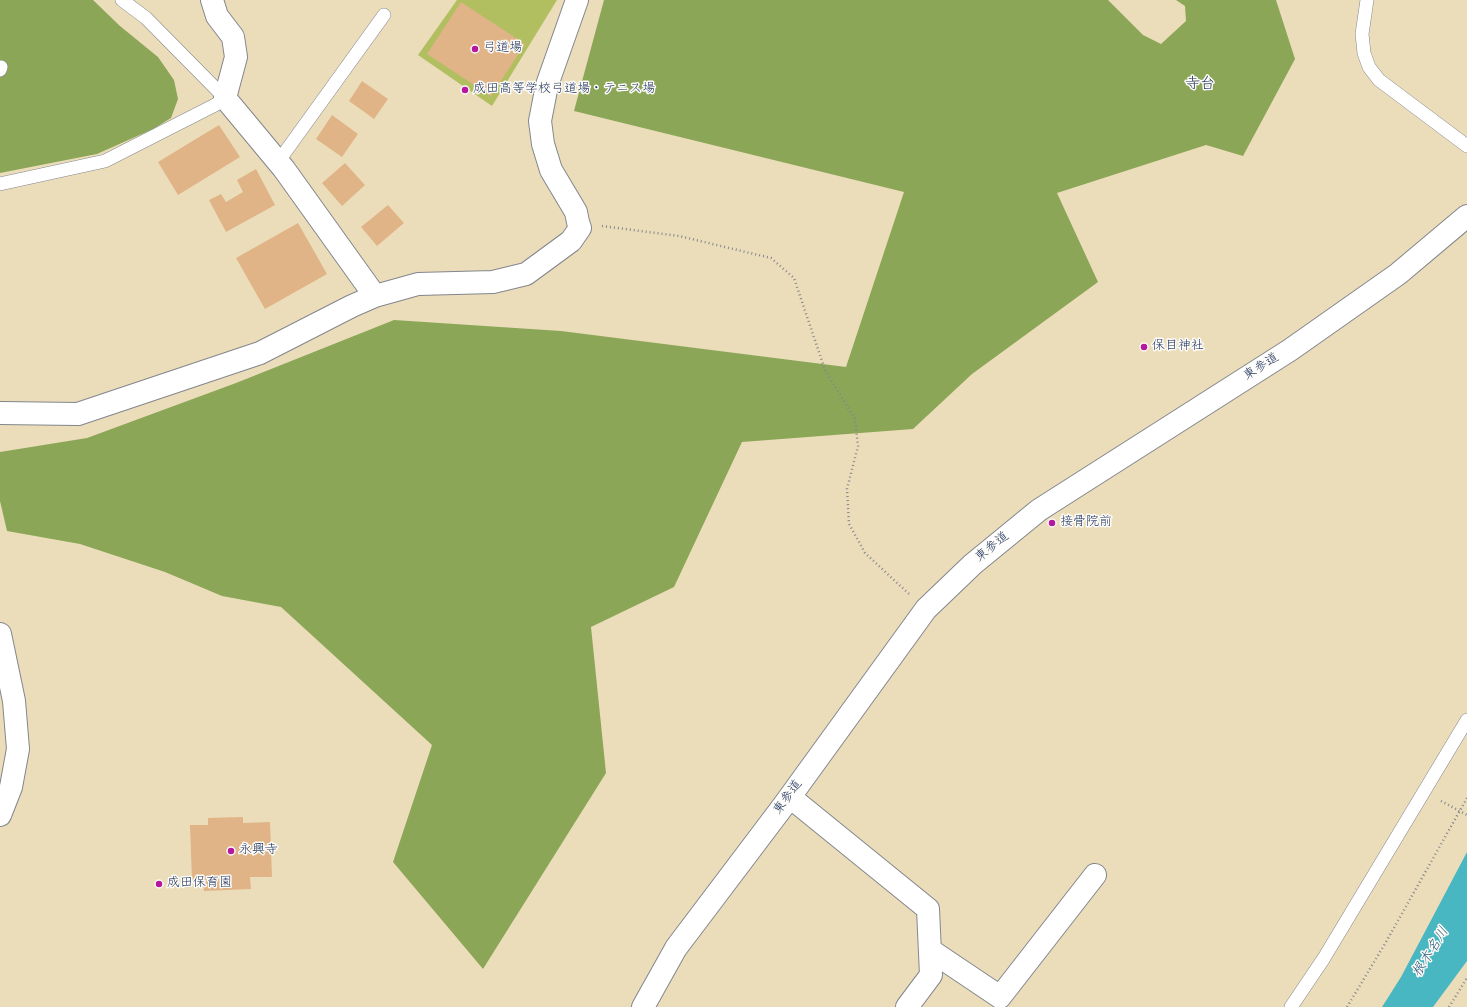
<!DOCTYPE html>
<meta charset="utf-8">
<style>
body{margin:0}
canvas{display:block;background:#ebddba}
</style>
<canvas width="1467" height="1007"></canvas>
<script>
const ctx = document.querySelector('canvas').getContext('2d');
ctx.lineJoin = 'round';
function fillPath(path, color) {
  ctx.fillStyle = color;
  ctx.fill(path, 'evenodd');
}
function shape(rows) {
  const path = new Path2D();
  for (const r of rows) {
    path.moveTo(r[0], r[1]);
    for (let i = 2; i < r.length; i += 2) path.lineTo(r[i], r[i + 1]);
  }
  return path;
}
function trace(path, color, width, dash) {
  ctx.strokeStyle = color;
  ctx.lineWidth = width;
  ctx.lineCap = dash ? 'butt' : 'round';
  ctx.setLineDash(dash || []);
  ctx.stroke(path);
}
function drawText(font, color, halo, rows, align = 'center') {
  ctx.font = font + ' Dekko,"Klee One",sans-serif';
  ctx.lineWidth = 3;
  ctx.setLineDash([]);
  ctx.textBaseline = 'middle';
  ctx.strokeStyle = halo;
  ctx.fillStyle = color;
  for (const [text, x, y, turn = 0] of rows) {
    ctx.save();
    ctx.translate(x, y);
    ctx.rotate((+turn || 0) * Math.PI / 180);
    ctx.textAlign = isNaN(turn) ? turn : align;
    if (halo) ctx.strokeText(text, 0, 0);
    ctx.fillText(text, 0, 0);
    ctx.restore();
  }
}
fillPath(shape([
 [457,0,557,0,492,106,418,55]
]), '#b1bf61');
fillPath(shape([
 [0,0,93,0,120,26,158,57,174,80,178,99,171,118,153,129,97,154,0,173],
 [604,0,1108,0,1143,35,1161,44,1186,21,1185,6,1176,0,1276,0,1295,59,1243,156,1206,145,1057,193,1098,282,972,374,913,429,742,442,674,587,591,627,606,773,483,969,393,862,432,745,281,607,222,596,165,572,80,544,7,531,0,501,0,452,87,438,236,383,394,320,561,331,846,367,904,192,574,111]
]), '#8ca657');
fillPath(shape([
 [1467,852,1467,961,1433,1007,1382,1007,1401,977]
]), '#49b7c2');
fillPath(shape([
 [461,2,525,44,491,96,427,54],
 [362,81,388,99,374,119,349,101],
 [332,115,358,134,342,157,316,139],
 [219,125,240,157,178,195,158,162],
 [345,163,365,185,342,206,322,183],
 [256,169,275,205,226,232,209,200,221,194,226,202,243,192,237,180],
 [388,205,404,223,377,246,361,227],
 [298,223,327,274,265,309,236,258],
 [243,817,243,823,270,822,272,877,250,877,251,889,204,891,203,879,192,880,190,825,208,825,208,818]
]), '#e0b487');
const lane = shape([
 [1367,0,1362,34,1364,53,1369,67,1379,80,1467,146],
 [0,70,1,67],
 [278,162,384,15],
 [0,184,105,161,215,105,225,98,146,18,122,0],
 [1291,1007,1324,958,1467,720]
]);
const street = shape([
 [375,296,418,284,493,282,526,274,571,241,580,228,578,222,576,212,551,170,543,144,540,121,547,85,577,0],
 [0,413,78,414,260,353,352,306,375,296,284,169,225,98,236,57,233,37,217,16,212,0],
 [0,634,14,701,18,749,11,787,0,815],
 [790,797,928,909,931,975,907,1007],
 [930,950,1000,997,1095,875],
 [643,1007,676,948,784,805,926,609,973,564,1039,510,1290,350,1398,274,1467,216]
]);
trace(lane, '#83868c', 14);
trace(street, '#83868c', 24);
trace(shape([
 [602,226,679,236,771,258,794,278,825,370,855,419,858,446,847,489,849,524,865,553,909,594],
 [1441,801,1467,815],
 [1347,1007,1386,942,1467,798],
 [1449,1007,1467,978]
]), '#83868c', 2.5, [1, 3]);
trace(lane, '#fff', 13);
trace(street, '#fff', 22);
for (const [x, y, r, color] of [
 [475,49,4,"#b5179e"],
 [465,90,4,"#b5179e"],
 [1144,347,4,"#b5179e"],
 [1052,523,4,"#b5179e"],
 [231,851,4,"#b5179e"],
 [159,884,4,"#b5179e"]
]) {
  const dot = new Path2D();
  dot.arc(x, y, r, 0, 2 * Math.PI);
  ctx.fillStyle = color;
  ctx.fill(dot);
  trace(dot, '#fdfcf7', 1.5);
}
drawText('13px', '#1b2f5e', '#fdfcf7', [
 ["弓道場",483,49],
 ["成田高等学校弓道場・テニス場",473,90],
 ["保目神社",1152,347],
 ["接骨院前",1060,523],
 ["永興寺",239,851],
 ["成田保育園",167,884]
], 'left');
drawText('13px', '#1b2f5e', '#fdfcf7', [
 ["東参道",1262,368,-33],
 ["東参道",993,548,-39],
 ["東参道",789,798,-54]
]);
drawText('italic 14px', '#2b5f81', '#fdfcf7', [
 ["根木名川",1432,953,-58]
]);
drawText('15px', '#1b2f5e', '#fdfcf7', [
 ["寺台",1200,86]
]);
</script>
